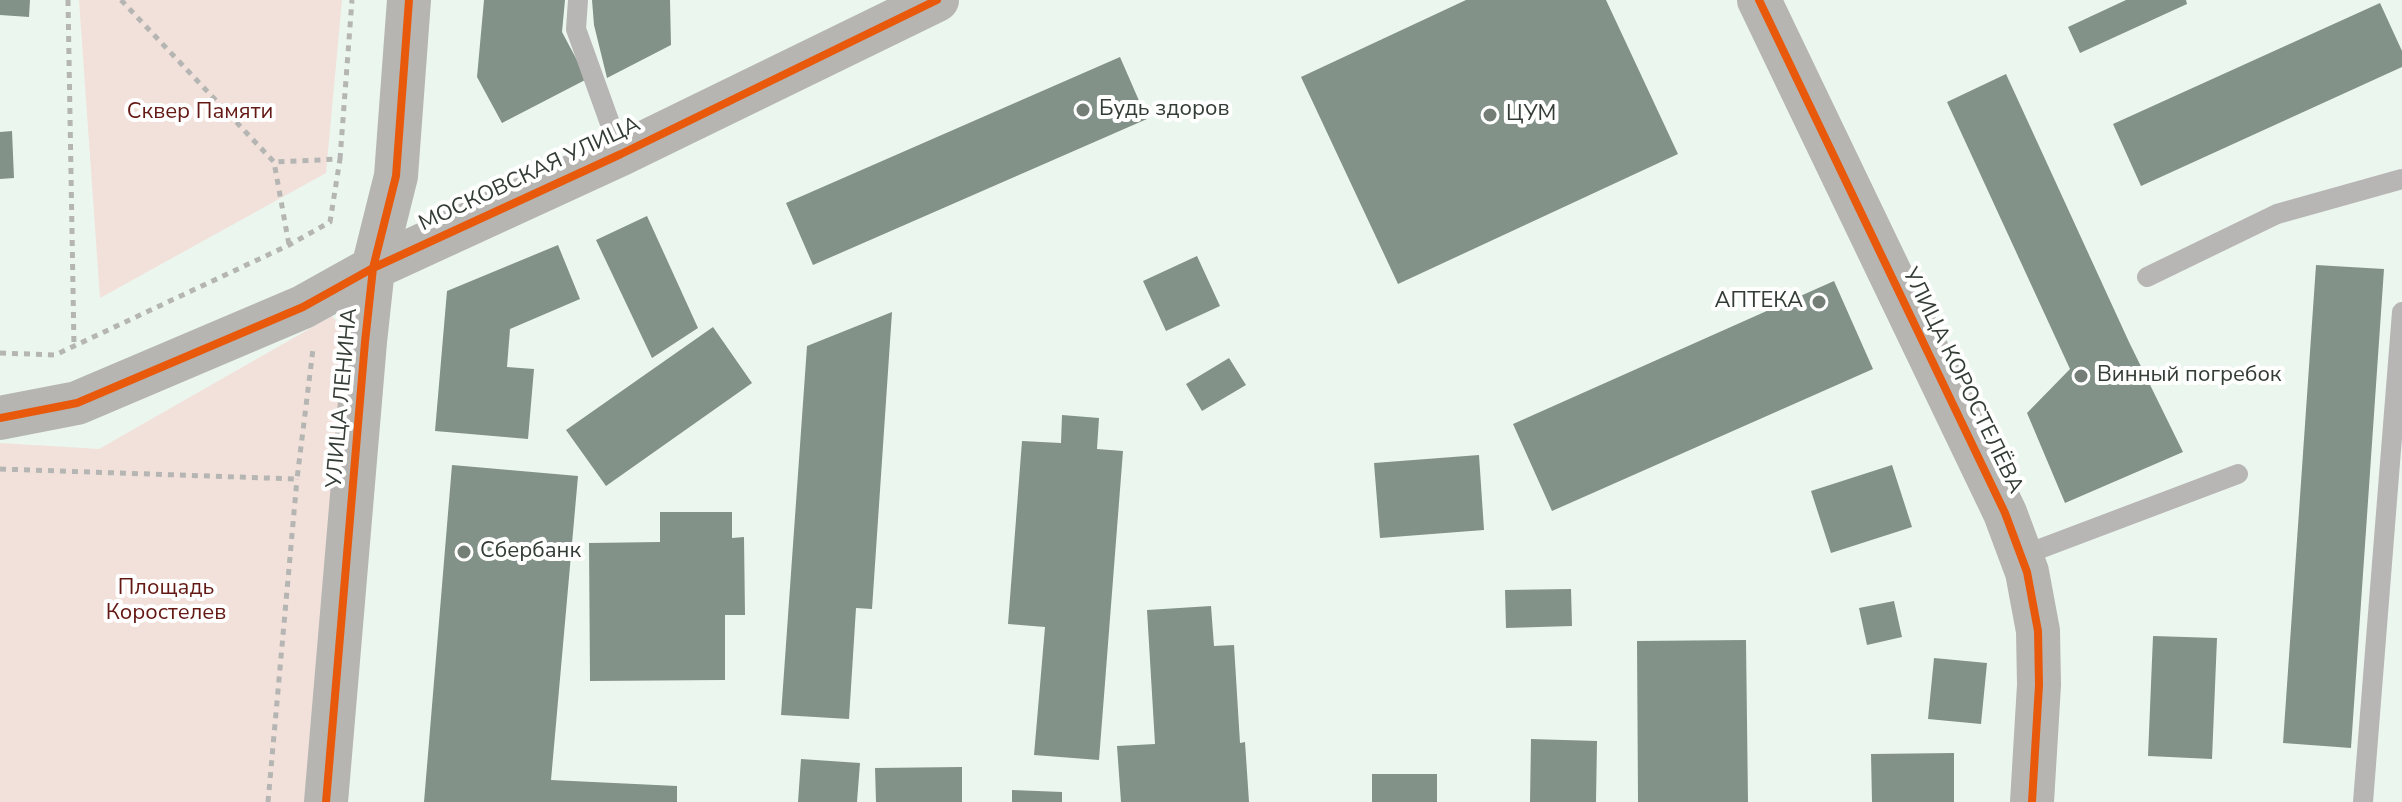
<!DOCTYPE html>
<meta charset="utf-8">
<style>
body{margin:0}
canvas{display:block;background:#ebf6ee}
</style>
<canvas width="2402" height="802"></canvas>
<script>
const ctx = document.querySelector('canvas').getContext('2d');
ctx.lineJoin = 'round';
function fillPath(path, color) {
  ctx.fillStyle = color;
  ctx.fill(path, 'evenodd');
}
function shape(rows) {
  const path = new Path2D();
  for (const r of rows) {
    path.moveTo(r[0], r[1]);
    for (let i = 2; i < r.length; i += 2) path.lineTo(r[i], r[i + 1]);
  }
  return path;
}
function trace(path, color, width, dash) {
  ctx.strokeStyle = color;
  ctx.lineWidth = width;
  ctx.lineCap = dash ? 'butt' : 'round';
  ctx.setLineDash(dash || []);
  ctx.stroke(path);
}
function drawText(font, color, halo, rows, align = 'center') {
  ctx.font = font + ' "Nunito Sans",sans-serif';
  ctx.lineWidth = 8;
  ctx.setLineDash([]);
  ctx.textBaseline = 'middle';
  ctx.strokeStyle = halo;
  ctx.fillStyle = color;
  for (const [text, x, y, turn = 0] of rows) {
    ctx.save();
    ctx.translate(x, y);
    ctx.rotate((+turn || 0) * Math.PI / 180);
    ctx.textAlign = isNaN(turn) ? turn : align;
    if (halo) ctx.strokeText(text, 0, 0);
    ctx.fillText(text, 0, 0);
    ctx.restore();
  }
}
fillPath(shape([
 [79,0,342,0,326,173,100,298],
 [332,316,353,340,315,802,0,802,0,443,99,449]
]), '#f2e1da');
fillPath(shape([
 [0,0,30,0,29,17,0,15],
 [484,0,565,0,562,32,587,79,502,123,477,77],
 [592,0,670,0,671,45,607,78,594,25],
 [1466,0,1606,0,1678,154,1398,284,1301,77],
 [2126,0,2186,0,2187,4,2080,53,2068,27],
 [2380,3,2402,51,2402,67,2141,186,2113,124],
 [1120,57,1147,119,813,265,786,203],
 [2006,74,2129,342,2183,452,2065,503,2027,413,2070,369,1947,102],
 [12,131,14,178,0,179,0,132],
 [647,216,698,328,652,358,596,240],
 [558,245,580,299,510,329,507,367,534,369,528,439,435,431,447,291],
 [1197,256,1220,306,1166,331,1143,281],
 [2316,265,2384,269,2351,748,2283,743],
 [1834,281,1873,369,1552,511,1513,424],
 [892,312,872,609,856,608,849,719,781,715,807,346],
 [713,327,752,383,606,486,566,430],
 [1229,358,1246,385,1202,411,1186,384],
 [1062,415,1099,418,1097,449,1123,451,1099,760,1034,755,1045,627,1008,624,1022,441,1061,443],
 [1479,455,1484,530,1380,538,1374,463],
 [452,465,578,476,551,780,677,786,677,802,424,802],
 [1892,465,1912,527,1831,553,1811,491],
 [660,512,732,512,732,538,744,537,745,615,725,615,725,680,590,681,589,543,660,542],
 [1571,589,1572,626,1506,628,1505,590],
 [1894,601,1902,637,1867,645,1859,608],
 [1211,606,1214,646,1234,645,1240,743,1245,742,1249,802,1121,802,1117,746,1155,744,1147,610],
 [2153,636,2217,638,2212,759,2148,756],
 [1746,640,1748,802,1638,802,1637,641],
 [1934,658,1987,663,1981,724,1928,719],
 [1531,739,1597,741,1596,802,1530,802],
 [1954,753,1954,802,1872,802,1871,754],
 [801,759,860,763,857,802,798,802],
 [962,767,962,802,876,802,875,768],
 [1372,774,1437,774,1437,802,1372,802],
 [1012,790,1062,792,1062,802,1012,802]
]), '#839289');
trace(shape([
 [68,0,74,346],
 [121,0,274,162,289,245],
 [340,159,352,0],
 [0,353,55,355,289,245,330,222,340,159,274,162],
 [0,469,297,479,313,349],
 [268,802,297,479]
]), '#b5b6b3', 5, [6, 6]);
trace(shape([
 [578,0,576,29,621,154],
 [2147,277,2277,214,2402,179],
 [2021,556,2238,474],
 [2363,802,2402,312]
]), '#b8b6b5', 20);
trace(shape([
 [1759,0,2005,513,2027,572,2038,631,2039,685,2032,802],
 [0,418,77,403,303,307,373,268,621,154,937,0],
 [326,802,365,342,373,268,396,176,409,0]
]), '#b6b5b2', 44);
trace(shape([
 [1759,0,2005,513,2027,572,2038,631,2039,685,2032,802],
 [0,418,77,403,303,307,373,268,621,154,937,0],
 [326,802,365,342,373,268,396,176,409,0]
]), '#e8590c', 8);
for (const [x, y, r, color] of [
 [1083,110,8,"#747d76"],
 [1490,115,8,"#747d76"],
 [1819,302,8,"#747d76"],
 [2081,376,8,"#747d76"],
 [464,552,8,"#747d76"]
]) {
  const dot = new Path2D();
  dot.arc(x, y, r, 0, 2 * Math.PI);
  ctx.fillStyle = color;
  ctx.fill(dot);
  trace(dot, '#fff', 3);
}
drawText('22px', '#343c36', '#fff', [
 ["Будь здоров",1099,110],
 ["ЦУМ",1506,115],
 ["АПТЕКА",1803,302,"right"],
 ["Винный погребок",2097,376],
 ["Сбербанк",480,552]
], 'left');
drawText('22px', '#641813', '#fff', [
 ["Сквер Памяти",200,113],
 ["Площадь",166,589],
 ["Коростелев",166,614]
]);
drawText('22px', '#343c36', '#fff', [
 ["МОСКОВСКАЯ УЛИЦА",530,175,-25],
 ["УЛИЦА КОРОСТЕЛЁВА",1962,381,64],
 ["УЛИЦА ЛЕНИНА",343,398,-85]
]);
</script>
